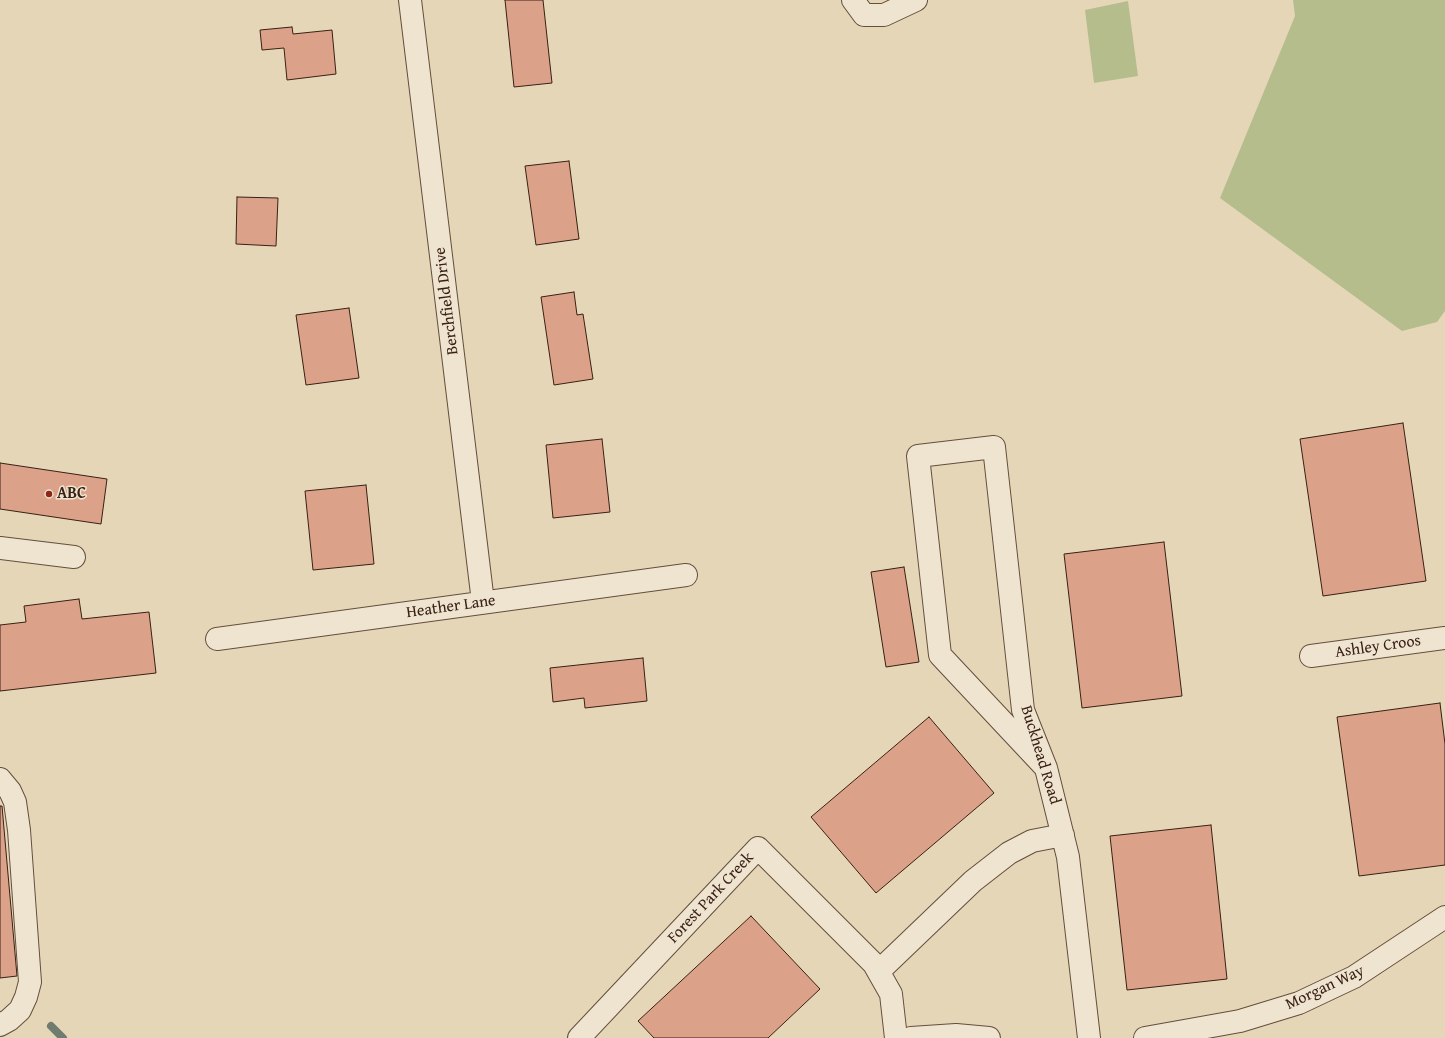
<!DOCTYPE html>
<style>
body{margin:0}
canvas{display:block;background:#e5d6b7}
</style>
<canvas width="1445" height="1038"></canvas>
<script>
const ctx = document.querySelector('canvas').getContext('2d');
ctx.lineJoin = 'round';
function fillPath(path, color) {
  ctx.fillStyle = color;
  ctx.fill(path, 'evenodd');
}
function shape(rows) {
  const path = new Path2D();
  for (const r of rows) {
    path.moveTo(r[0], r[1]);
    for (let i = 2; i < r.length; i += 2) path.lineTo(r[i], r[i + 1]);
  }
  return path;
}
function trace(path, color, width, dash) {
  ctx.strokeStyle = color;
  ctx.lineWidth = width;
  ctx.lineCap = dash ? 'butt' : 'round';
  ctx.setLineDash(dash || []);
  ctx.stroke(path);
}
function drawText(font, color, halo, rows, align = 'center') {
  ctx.font = font + ' "Gentium Book Plus",serif';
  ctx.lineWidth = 3;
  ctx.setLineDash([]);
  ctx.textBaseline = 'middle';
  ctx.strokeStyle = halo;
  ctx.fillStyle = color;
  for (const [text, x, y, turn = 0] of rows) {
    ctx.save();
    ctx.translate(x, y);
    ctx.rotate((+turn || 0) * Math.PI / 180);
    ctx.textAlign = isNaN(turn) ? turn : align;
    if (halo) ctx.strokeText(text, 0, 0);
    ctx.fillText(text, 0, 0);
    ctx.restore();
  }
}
fillPath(shape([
 [1293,0,1445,0,1445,311,1437,322,1402,331,1220,198,1295,16],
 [1128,1,1138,76,1094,83,1085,10]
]), '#b6bd8d');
trace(shape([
 [51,1026,63,1038]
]), '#717c70', 8);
const building = shape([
 [505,0,543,0,552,83,514,87,505,0],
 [292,27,293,34,332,30,336,74,287,80,284,48,262,50,260,30,292,27],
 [569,161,579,239,536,245,525,166,569,161],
 [237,197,278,198,276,246,236,244,237,197],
 [574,292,577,315,583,314,593,379,554,385,541,297,574,292],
 [349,308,359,378,306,385,296,315,349,308],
 [1403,423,1426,581,1323,596,1300,439,1403,423],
 [602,439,610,512,553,518,546,445,602,439],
 [0,463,107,479,101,524,0,509,0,463],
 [366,485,374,564,313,570,305,491,366,485],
 [1164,542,1182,696,1082,708,1064,554,1164,542],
 [904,567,919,662,886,667,871,572,904,567],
 [79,599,82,619,149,612,156,673,0,691,0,625,26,622,24,606,79,599],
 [643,658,647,701,585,708,584,698,553,702,550,668,643,658],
 [1440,703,1445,744,1445,865,1359,876,1337,717,1440,703],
 [929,717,994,793,876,893,811,817,929,717],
 [0,806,2,806,17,976,0,978,0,806],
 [1211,825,1227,979,1127,990,1110,836,1211,825],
 [751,916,820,989,768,1038,654,1038,638,1021,751,916]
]);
fillPath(building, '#dba289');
trace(building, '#392014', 1);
const minor = shape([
 [410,0,483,602],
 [853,0,864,15,884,15,916,0],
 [0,548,74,557],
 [217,639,686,575],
 [1311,656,1445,638],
 [1046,768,940,655,918,456,994,447,1023,710,1046,768,1068,857,1089,1038],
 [0,779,10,791,15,802,19,830,30,982,26,997,20,1010,9,1020,0,1025],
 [879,971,973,881,1009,853,1032,841,1063,835],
 [579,1038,758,848,874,964,891,994,896,1038],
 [911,1038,956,1035,989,1038],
 [1145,1038,1240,1021,1299,1003,1354,977,1445,917]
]);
trace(minor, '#644e3d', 24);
trace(minor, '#eee4d0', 22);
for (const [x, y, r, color] of [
 [49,494,4,"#8f2418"]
]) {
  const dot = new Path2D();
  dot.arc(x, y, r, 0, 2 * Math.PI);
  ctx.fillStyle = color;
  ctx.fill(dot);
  trace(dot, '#eee4d0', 1.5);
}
drawText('16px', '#392014', '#eee4d0', [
 ["Berchfield Drive",447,301,-97],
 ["Heather Lane",451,607,-8],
 ["Ashley Croos",1378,647,-8],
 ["Buckhead Road",1040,755,73],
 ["Forest Park Creek",711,898,-47],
 ["Morgan Way",1325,988,-25]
]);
drawText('bold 16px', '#392014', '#eee4d0', [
 ["ABC",57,494]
], 'left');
</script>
